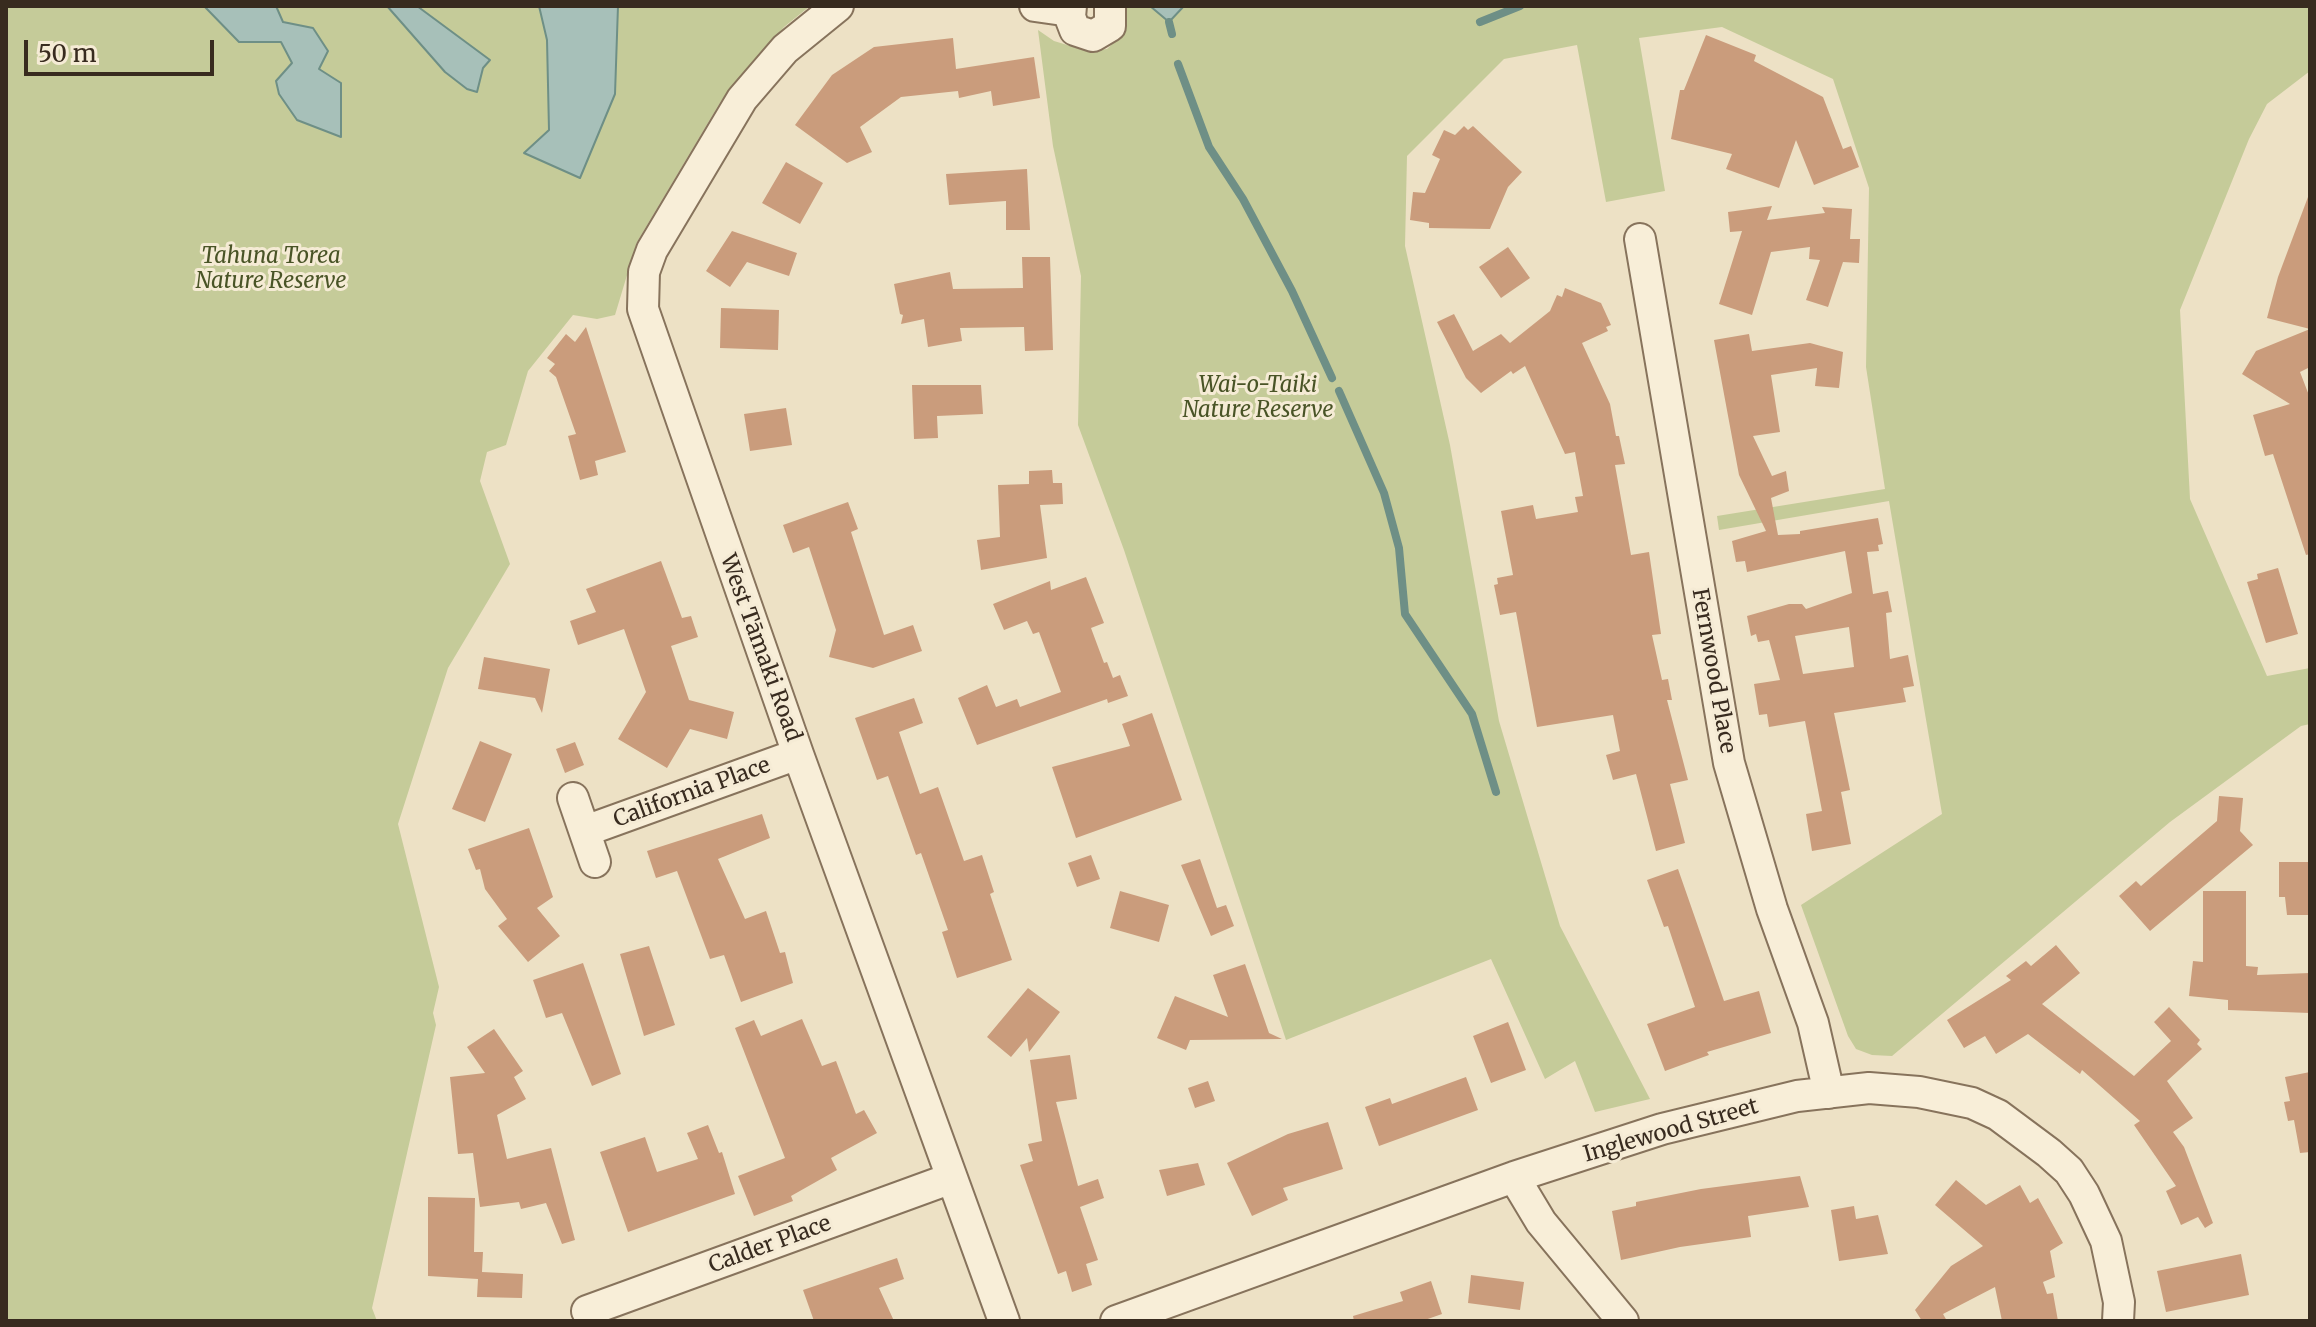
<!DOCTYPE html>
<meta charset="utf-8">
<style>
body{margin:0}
#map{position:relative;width:2316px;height:1327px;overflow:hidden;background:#ede1c5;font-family:Merriweather,serif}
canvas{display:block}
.frame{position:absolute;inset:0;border:8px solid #382b1f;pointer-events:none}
.scale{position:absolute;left:24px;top:40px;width:190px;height:36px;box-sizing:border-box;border:4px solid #382b1f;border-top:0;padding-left:10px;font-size:24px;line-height:28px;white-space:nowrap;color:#382b1f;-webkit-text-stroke:6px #f5ebd5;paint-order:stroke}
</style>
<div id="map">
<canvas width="2316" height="1327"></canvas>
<div class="frame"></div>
<div class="scale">50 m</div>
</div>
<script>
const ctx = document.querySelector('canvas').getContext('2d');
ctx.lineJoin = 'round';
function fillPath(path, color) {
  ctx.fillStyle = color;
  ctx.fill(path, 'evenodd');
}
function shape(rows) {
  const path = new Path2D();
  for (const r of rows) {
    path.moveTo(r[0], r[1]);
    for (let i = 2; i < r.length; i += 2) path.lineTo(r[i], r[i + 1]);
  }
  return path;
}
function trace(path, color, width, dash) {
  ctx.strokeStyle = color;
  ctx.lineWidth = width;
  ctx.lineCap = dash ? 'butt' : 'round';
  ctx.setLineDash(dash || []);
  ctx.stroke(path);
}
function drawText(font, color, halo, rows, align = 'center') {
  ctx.font = font + ' Merriweather,serif';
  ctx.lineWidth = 6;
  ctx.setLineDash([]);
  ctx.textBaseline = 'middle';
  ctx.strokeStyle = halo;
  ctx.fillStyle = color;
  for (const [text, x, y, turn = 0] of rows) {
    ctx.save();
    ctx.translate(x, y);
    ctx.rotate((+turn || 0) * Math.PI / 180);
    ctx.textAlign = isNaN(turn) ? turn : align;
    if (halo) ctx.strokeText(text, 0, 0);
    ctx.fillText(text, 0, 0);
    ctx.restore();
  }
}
fillPath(shape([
 [6,6,810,6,784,27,721,101,637,242,615,315,597,319,573,315,528,371,506,445,487,452,480,481,510,564,448,668,398,824,439,987,433,1013,436,1025,372,1308,377,1321,6,1321],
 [1123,6,2310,6,2310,71,2267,104,2249,139,2180,310,2190,499,2267,676,2310,668,2310,724,2301,726,2170,822,1892,1056,1872,1055,1856,1049,1848,1036,1801,905,1942,814,1889,501,1719,530,1717,516,1885,489,1866,367,1869,188,1833,79,1722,27,1639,38,1665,191,1606,202,1577,45,1504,59,1407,156,1405,246,1450,445,1499,721,1560,926,1650,1099,1595,1112,1575,1061,1545,1079,1491,959,1286,1040,1124,550,1078,425,1081,276,1053,146,1038,30,1054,41,1087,51,1107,49,1122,35,1126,18]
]), '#c5cb99');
const water = shape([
 [204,6,276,6,283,22,313,28,328,51,319,69,341,83,341,137,297,120,279,94,276,81,292,63,281,42,239,42,204,6],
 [387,6,417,6,490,60,483,68,477,92,467,89,445,72,387,6],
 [539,6,618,6,615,94,580,178,524,153,549,130,547,40,539,6],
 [1150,6,1184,6,1169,22,1150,6]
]);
fillPath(water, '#a7c0b9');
trace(water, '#6e8f86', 2);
trace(shape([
 [1169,22,1172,34],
 [1480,22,1520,6],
 [1178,64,1209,147,1243,199,1292,291,1332,378],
 [1339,391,1384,493,1399,548,1405,614,1472,714,1496,792]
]), '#6e8f86', 8);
fillPath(shape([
 [1706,35,1756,55,1754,61,1823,97,1843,149,1851,146,1859,167,1814,185,1796,140,1779,188,1726,169,1732,154,1671,139,1680,90,1684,90],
 [953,38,956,69,1034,57,1040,98,993,106,991,91,959,98,958,91,901,97,860,127,872,152,847,163,795,125,832,75,874,47],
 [1464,126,1468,130,1473,126,1522,172,1508,187,1490,229,1429,228,1429,223,1410,220,1413,192,1425,193,1440,159,1432,155,1444,130,1455,135],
 [786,162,823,183,800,224,762,203],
 [1027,169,1030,230,1006,230,1006,201,949,205,946,174],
 [2308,197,2310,198,2310,329,2267,318,2278,277],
 [1772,206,1767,220,1825,213,1822,207,1852,209,1850,239,1860,239,1859,263,1843,262,1828,307,1806,300,1820,260,1809,259,1810,247,1771,252,1752,315,1719,304,1742,231,1730,232,1728,212],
 [732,231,797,253,789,276,747,262,730,287,706,271],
 [1508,247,1530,278,1501,298,1479,267],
 [1022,257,1050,257,1053,350,1025,351,1024,327,960,328,962,341,928,347,924,319,901,324,903,315,900,314,894,284,950,272,953,289,1023,288],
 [1565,288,1601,303,1611,325,1606,327,1608,331,1582,343,1610,404,1616,436,1619,436,1625,464,1615,465,1631,555,1649,552,1661,634,1652,635,1662,680,1668,679,1672,700,1667,700,1688,780,1670,784,1685,843,1656,851,1636,774,1613,780,1606,755,1620,751,1613,715,1537,727,1516,612,1500,615,1494,585,1498,584,1497,578,1513,575,1501,511,1533,505,1536,519,1578,512,1575,497,1583,496,1575,452,1565,454,1525,366,1513,374,1511,371,1481,393,1466,378,1437,322,1454,314,1473,351,1501,334,1510,343,1550,311,1557,295,1562,297],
 [721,308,779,310,778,350,720,348],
 [586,327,626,452,595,461,598,475,580,480,568,436,576,434,556,377,549,371,555,364,547,358,566,334,575,342],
 [2310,329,2310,367,2300,372,2310,398,2310,554,2306,555,2273,454,2265,456,2253,415,2290,404,2242,374,2256,351],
 [1749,334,1752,351,1810,343,1843,352,1839,388,1815,386,1817,368,1771,375,1780,432,1753,436,1772,476,1786,471,1789,491,1771,498,1778,535,1800,534,1800,531,1878,518,1883,544,1878,545,1879,551,1867,552,1873,594,1888,591,1892,612,1886,613,1890,659,1908,655,1914,686,1903,688,1906,702,1834,713,1850,790,1841,792,1851,844,1812,851,1806,814,1822,811,1805,721,1769,727,1767,714,1759,715,1754,684,1780,680,1769,640,1758,642,1756,634,1751,636,1747,616,1789,604,1802,604,1806,609,1852,593,1845,551,1747,572,1745,561,1736,562,1732,541,1766,531,1739,475,1714,340],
 [1849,627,1854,667,1803,674,1795,636],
 [912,385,981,385,983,414,937,416,938,438,914,439],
 [786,408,792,445,750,451,744,414],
 [1052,470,1053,483,1062,483,1063,504,1040,505,1047,558,981,570,977,540,1000,537,998,485,1029,484,1029,471],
 [848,502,858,529,851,532,884,635,913,625,922,651,873,668,829,657,836,630,809,547,793,553,783,525],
 [661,561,682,618,691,616,698,637,671,646,689,700,734,712,727,739,690,729,667,768,618,739,646,692,624,629,578,645,570,621,596,612,586,589],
 [2278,568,2298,634,2266,643,2247,582,2258,579,2257,574],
 [1086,577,1104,623,1091,628,1104,663,1107,662,1113,678,1120,675,1128,696,1108,703,1107,699,977,745,958,698,987,685,996,707,1017,699,1020,707,1061,692,1039,632,1033,634,1027,621,1004,630,993,604,1050,581,1051,590],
 [484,657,550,669,542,713,535,698,478,689],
 [914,698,923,723,899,732,920,794,938,787,964,861,982,855,994,892,990,894,1012,960,957,978,942,932,948,930,921,853,916,855,888,776,877,780,855,718],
 [1152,713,1182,800,1076,838,1052,767,1130,746,1122,724],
 [480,741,512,754,485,822,452,809],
 [575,742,584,765,565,773,556,749],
 [2219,796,2243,798,2240,831,2253,845,2150,931,2119,896,2136,881,2141,886,2217,821],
 [762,814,770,838,718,859,745,919,766,911,780,953,785,952,793,983,741,1002,724,955,710,959,677,871,656,878,647,851],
 [529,828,553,897,537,908,560,936,528,962,498,926,507,919,485,889,480,869,476,870,468,849],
 [1091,855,1100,879,1077,887,1068,863],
 [1200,859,1217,908,1226,905,1234,926,1211,936,1181,865],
 [2279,862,2308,862,2310,915,2287,915,2285,897,2279,897],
 [1678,869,1724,1001,1759,991,1771,1033,1707,1052,1709,1055,1665,1071,1647,1024,1695,1007,1668,926,1664,927,1647,880],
 [1120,891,1169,905,1159,942,1110,928],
 [2203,891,2246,891,2246,966,2258,967,2257,975,2310,973,2310,1013,2228,1010,2228,1000,2189,996,2193,961,2203,962],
 [2056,945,2080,973,2042,1004,2134,1076,2171,1041,2154,1022,2169,1007,2200,1040,2197,1044,2202,1049,2167,1081,2193,1118,2173,1132,2184,1147,2213,1223,2205,1228,2198,1217,2181,1225,2166,1191,2176,1186,2134,1125,2140,1121,2082,1070,2080,1074,2028,1034,1996,1054,1985,1036,1964,1048,1947,1020,2011,980,2006,976,2026,961,2031,966],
 [649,946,675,1025,644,1036,620,954],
 [583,963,621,1074,592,1086,562,1013,546,1018,533,980],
 [1245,964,1269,1033,1282,1039,1190,1040,1186,1050,1157,1038,1175,996,1228,1017,1213,975],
 [1028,988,1060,1012,1029,1052,1027,1038,1011,1057,987,1037],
 [802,1019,822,1066,836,1061,856,1114,864,1110,877,1133,831,1158,837,1170,791,1196,793,1201,754,1216,738,1176,785,1158,735,1028,754,1020,761,1036],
 [1508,1022,1526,1070,1491,1083,1473,1036],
 [494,1029,523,1071,514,1077,526,1099,497,1115,507,1159,551,1148,575,1240,562,1244,546,1203,521,1209,519,1202,480,1207,473,1153,458,1154,450,1077,485,1073,467,1047],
 [1070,1055,1077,1099,1056,1102,1078,1186,1098,1179,1104,1198,1080,1207,1098,1260,1086,1264,1092,1285,1072,1292,1066,1271,1058,1274,1020,1165,1033,1161,1028,1144,1042,1141,1030,1060],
 [2310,1072,2310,1152,2300,1153,2294,1120,2288,1121,2284,1102,2290,1101,2285,1077],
 [1466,1077,1478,1110,1379,1146,1365,1107,1390,1098,1392,1104],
 [1208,1081,1215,1101,1195,1108,1188,1088],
 [1328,1122,1343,1169,1283,1188,1288,1200,1252,1216,1227,1163,1288,1134],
 [708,1125,719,1153,722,1152,735,1194,628,1232,600,1152,645,1137,657,1172,698,1159,687,1133],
 [1198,1163,1205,1185,1167,1196,1159,1170],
 [1800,1176,1809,1207,1748,1216,1751,1237,1680,1247,1621,1260,1612,1211,1636,1206,1636,1202,1701,1189],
 [1956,1180,1986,1205,2020,1185,2030,1203,2038,1198,2063,1243,2050,1251,2055,1277,2043,1282,2047,1294,2053,1293,2058,1321,2002,1321,1995,1287,1943,1314,1947,1321,1922,1321,1915,1310,1951,1266,1983,1246,1935,1205],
 [428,1197,475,1198,474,1252,483,1252,482,1272,523,1274,522,1298,477,1297,478,1279,428,1276],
 [1854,1206,1856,1219,1878,1215,1888,1254,1839,1261,1831,1210],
 [2241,1254,2249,1295,2166,1312,2157,1271],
 [897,1258,904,1279,879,1288,894,1321,814,1321,803,1290],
 [1471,1275,1524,1282,1520,1310,1468,1303],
 [1431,1281,1442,1314,1422,1321,1354,1321,1353,1316,1403,1301,1400,1292]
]), '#ca9c7c');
const minor = shape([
 [838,6,785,49,742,99,652,250,644,272,643,309,798,754,1004,1321],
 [1035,6,1070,11],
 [1071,6,1070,17,1075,30,1093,36,1110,26,1110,6],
 [1640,239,1729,763,1772,909,1813,1023,1829,1093],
 [573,798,595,862],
 [585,831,798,754],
 [1514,1177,1541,1222,1623,1321],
 [587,1311,952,1178],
 [1116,1321,1514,1177,1662,1129,1797,1096,1869,1088,1919,1092,1972,1103,1998,1115,2049,1153,2069,1171,2084,1194,2106,1241,2119,1302,2118,1321]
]);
trace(minor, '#87735c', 34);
trace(minor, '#f8eed8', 30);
drawText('italic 22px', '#495426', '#f5ebd5', [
 ["Tahuna Torea",271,257],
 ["Nature Reserve",271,282],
 ["Wai-o-Taiki",1258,386],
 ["Nature Reserve",1258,411]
]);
drawText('22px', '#382b1f', '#f5ebd5', [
 ["West Tāmaki Road",760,648,70],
 ["Fernwood Place",1713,671,80],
 ["California Place",692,793,-20],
 ["Inglewood Street",1671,1131,-16],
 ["Calder Place",770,1245,-20]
]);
</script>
